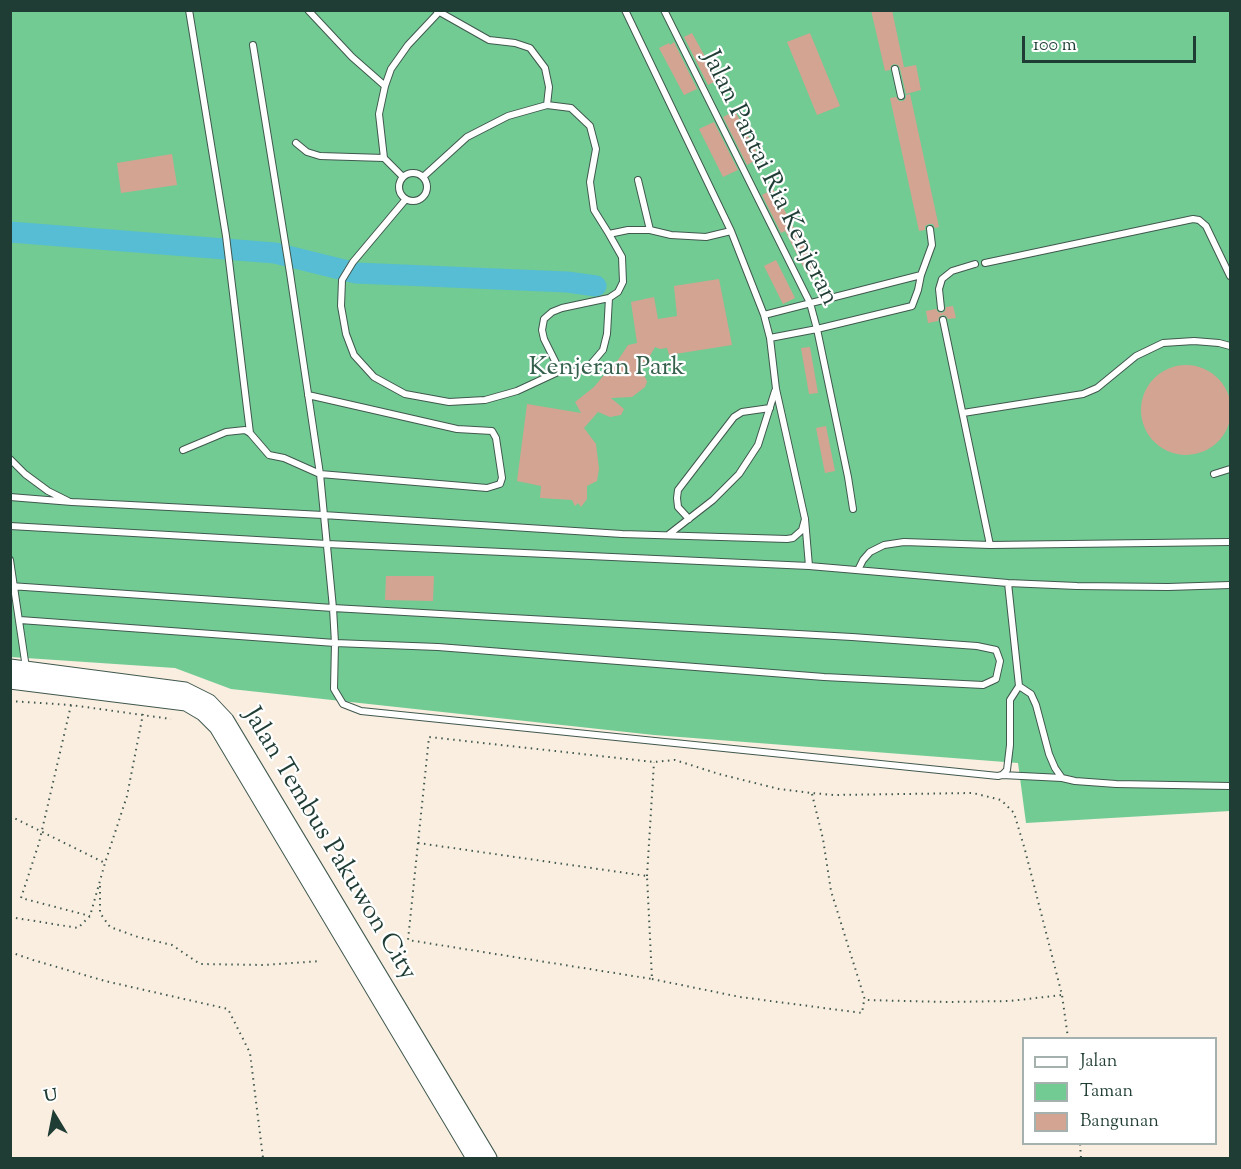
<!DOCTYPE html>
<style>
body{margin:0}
#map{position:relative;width:1241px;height:1169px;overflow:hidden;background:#f9eee0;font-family:"Sorts Mill Goudy",serif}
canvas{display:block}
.frame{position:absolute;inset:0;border:12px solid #1f3d34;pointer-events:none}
.legend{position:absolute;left:1022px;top:1037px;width:195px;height:108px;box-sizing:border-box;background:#fff;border:2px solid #a5b1ae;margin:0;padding:8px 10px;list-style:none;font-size:18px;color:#1f3d34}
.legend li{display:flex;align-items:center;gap:12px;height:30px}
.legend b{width:30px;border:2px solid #a5b1ae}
.north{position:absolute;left:24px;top:1085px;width:60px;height:60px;-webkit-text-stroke:4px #fff;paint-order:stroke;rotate:350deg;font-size:16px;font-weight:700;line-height:24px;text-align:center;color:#1f3d34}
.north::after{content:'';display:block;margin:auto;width:21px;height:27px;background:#1f3d34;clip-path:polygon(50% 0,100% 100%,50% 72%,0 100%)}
.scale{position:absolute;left:1022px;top:36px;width:174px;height:27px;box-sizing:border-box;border:3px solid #1f3d34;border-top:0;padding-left:8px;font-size:18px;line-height:21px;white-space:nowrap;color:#1f3d34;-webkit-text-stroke:4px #fff;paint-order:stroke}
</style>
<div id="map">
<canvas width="1241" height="1169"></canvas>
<div class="frame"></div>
<ul class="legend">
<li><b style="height:8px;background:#fff"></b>Jalan</li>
<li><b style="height:16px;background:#71cb93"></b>Taman</li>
<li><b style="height:16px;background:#d4a492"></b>Bangunan</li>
</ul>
<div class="north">U</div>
<div class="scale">100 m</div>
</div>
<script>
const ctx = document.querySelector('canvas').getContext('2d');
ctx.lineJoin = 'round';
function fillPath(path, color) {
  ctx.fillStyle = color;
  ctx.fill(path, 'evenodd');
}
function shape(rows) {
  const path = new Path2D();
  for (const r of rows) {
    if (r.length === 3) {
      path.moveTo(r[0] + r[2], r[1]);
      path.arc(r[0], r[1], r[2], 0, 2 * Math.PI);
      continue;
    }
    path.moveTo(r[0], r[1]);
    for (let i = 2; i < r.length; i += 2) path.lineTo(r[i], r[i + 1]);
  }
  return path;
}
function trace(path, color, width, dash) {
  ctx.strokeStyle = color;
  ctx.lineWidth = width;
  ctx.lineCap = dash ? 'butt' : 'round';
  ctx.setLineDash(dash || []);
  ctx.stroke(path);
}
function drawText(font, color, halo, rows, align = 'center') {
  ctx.font = font + ' "Sorts Mill Goudy",serif';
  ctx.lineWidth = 4.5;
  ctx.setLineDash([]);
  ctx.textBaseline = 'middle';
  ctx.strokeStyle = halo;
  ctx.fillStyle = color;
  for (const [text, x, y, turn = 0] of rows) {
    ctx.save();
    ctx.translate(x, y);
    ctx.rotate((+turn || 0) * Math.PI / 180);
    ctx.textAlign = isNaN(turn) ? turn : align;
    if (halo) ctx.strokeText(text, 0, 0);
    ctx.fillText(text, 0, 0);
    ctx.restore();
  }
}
fillPath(shape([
 [10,11,1230,11,1230,811,1026,823,1018,763,654,735,231,689,175,668,11,657]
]), '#71cb93');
trace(shape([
 [10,232,275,253,356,273,567,282,596,286]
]), '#56bdd4', 21);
fillPath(shape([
 [871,10,892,10,904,67,900,68,898,65,894,64,891,66,890,70,885,71],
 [692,33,718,80,708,85,684,37],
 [810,33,840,106,817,115,787,42],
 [674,42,697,89,684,95,659,48,669,43,670,45],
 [916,65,921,90,906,94,900,68],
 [910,94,939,227,935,228,933,224,929,224,925,226,925,230,919,231,890,98,896,97,899,101,903,101,906,98,906,95],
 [735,111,760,158,747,165,723,117],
 [714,122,738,170,723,177,699,129],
 [172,154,177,185,121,193,117,163],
 [773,189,799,237,801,237,813,267,807,274,785,231,781,233,762,195],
 [776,260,795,298,783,304,764,266],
 [719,279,732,345,669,355,667,348,660,349,655,347,647,361,637,365,646,379,647,382,645,387,632,397,611,398,624,409,621,415,610,417,598,412,584,428,596,444,599,469,597,481,587,486,587,499,581,507,578,503,575,506,572,500,540,498,541,486,517,481,527,404,581,413,575,402,594,387,604,375,618,360,628,345,637,343,631,302,654,297,658,319,677,316,674,286],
 [953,306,956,318,948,319,946,316,943,315,939,317,938,321,928,323,926,311,936,309,938,312,942,313,945,311,946,307],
 [810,347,818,393,809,394,801,348],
 [1186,410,45],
 [826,426,835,471,825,473,816,428],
 [386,576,434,576,433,601,385,600]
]), '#d4a492');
const service = shape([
 [189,10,226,236,250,433],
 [308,10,352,57,385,86,379,114,384,158,403,177],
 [436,10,489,40,515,43,530,48,545,68,549,87,547,105,571,108,590,126,596,149,590,182,594,210,609,234,628,230,650,230,671,235,706,237,731,231],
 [625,10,731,231,764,315,770,338,776,389,805,519,809,566],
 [664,10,810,303,817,329,848,477,853,509],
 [253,45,290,273,320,474,333,608,335,643,334,689,343,704,361,711,998,776,1002,775,1007,770,1010,745,1010,700,1019,686,1008,583],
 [895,69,901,96],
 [385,86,391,69,408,45,439,12],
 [296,143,307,152,320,156,384,158],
 [413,187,14],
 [423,177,467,137,508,116,547,105],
 [638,180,650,230],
 [406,199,353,262,342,280,341,306,346,334,354,355,374,377,405,394,449,402,485,400,517,391,560,371,575,372,584,369,591,364,603,350,607,334,609,298,618,292,623,282,622,257,609,234],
 [985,263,1193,219,1199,220,1206,226,1230,276],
 [941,308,939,289,942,279,952,271,975,264],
 [764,315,921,275],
 [943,320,990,545],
 [770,338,817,329,912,306,918,290,921,275,932,245,930,229],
 [560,371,544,339,542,330,544,319,552,312,562,308,609,298],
 [963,413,1083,394,1097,388,1136,356,1163,343,1194,341,1219,343,1230,346],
 [183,450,226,432,245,430,250,433,269,455,284,458,320,474,487,488,500,484,502,478,496,438,492,431,457,429,308,395],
 [10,459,25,474,48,491,68,501],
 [1214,474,1230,469],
 [10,497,72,502,323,515,622,534,787,539,793,538,802,530,805,519],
 [689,519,678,507,677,498,678,490,734,417,742,412,770,408],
 [10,526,327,544,809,566,1008,583,1077,586,1168,587,1230,585],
 [668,535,713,500,739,474,758,445,775,391],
 [10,560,26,668],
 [858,570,863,560,870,552,884,545,904,542,990,545,1230,542],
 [10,586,333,608,852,637,977,646,996,650,1000,661,996,679,983,685,824,677,438,647,335,643,20,620],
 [1019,686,1031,694,1036,705,1049,754,1055,768,1062,778,1075,781,1116,784,1230,786],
 [1002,775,1062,778]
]);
const tertiary = shape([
 [10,667,185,690,209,702,226,720,489,1158],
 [10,681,186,703,203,713,217,727,474,1158]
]);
trace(service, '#40584e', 8);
trace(tertiary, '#40584e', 17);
trace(shape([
 [10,701,71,705,171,719],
 [71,705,39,843,21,898,90,916],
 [812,794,823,839,831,891,865,1000,947,1002,1010,1001,1062,995],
 [10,816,105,863],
 [418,843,647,876,652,979,408,940,418,843,429,737,654,762,675,760,719,774,779,789,812,793,833,795,973,793,1001,800,1014,813,1025,850,1062,995,1068,1038],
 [647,876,654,762],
 [100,886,100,913,110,927,138,937,172,945,200,964,264,965,321,961],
 [10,917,78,928,90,916,105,863,127,796,143,714],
 [10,952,33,960,105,981,228,1009,250,1053,263,1158],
 [652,979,740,997,862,1013,864,1001],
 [1080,1144,1081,1158]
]), '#40584e', 2, [1.5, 4.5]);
trace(service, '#fff', 6);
trace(tertiary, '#fff', 15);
drawText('26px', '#1f3d34', '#fff', [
 ["Jalan Pantai Ria Kenjeran",768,179,64],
 ["Jalan Tembus Pakuwon City",328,845,59]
]);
drawText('26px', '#34604c', '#fff', [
 ["Kenjeran Park",607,370]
]);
</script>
